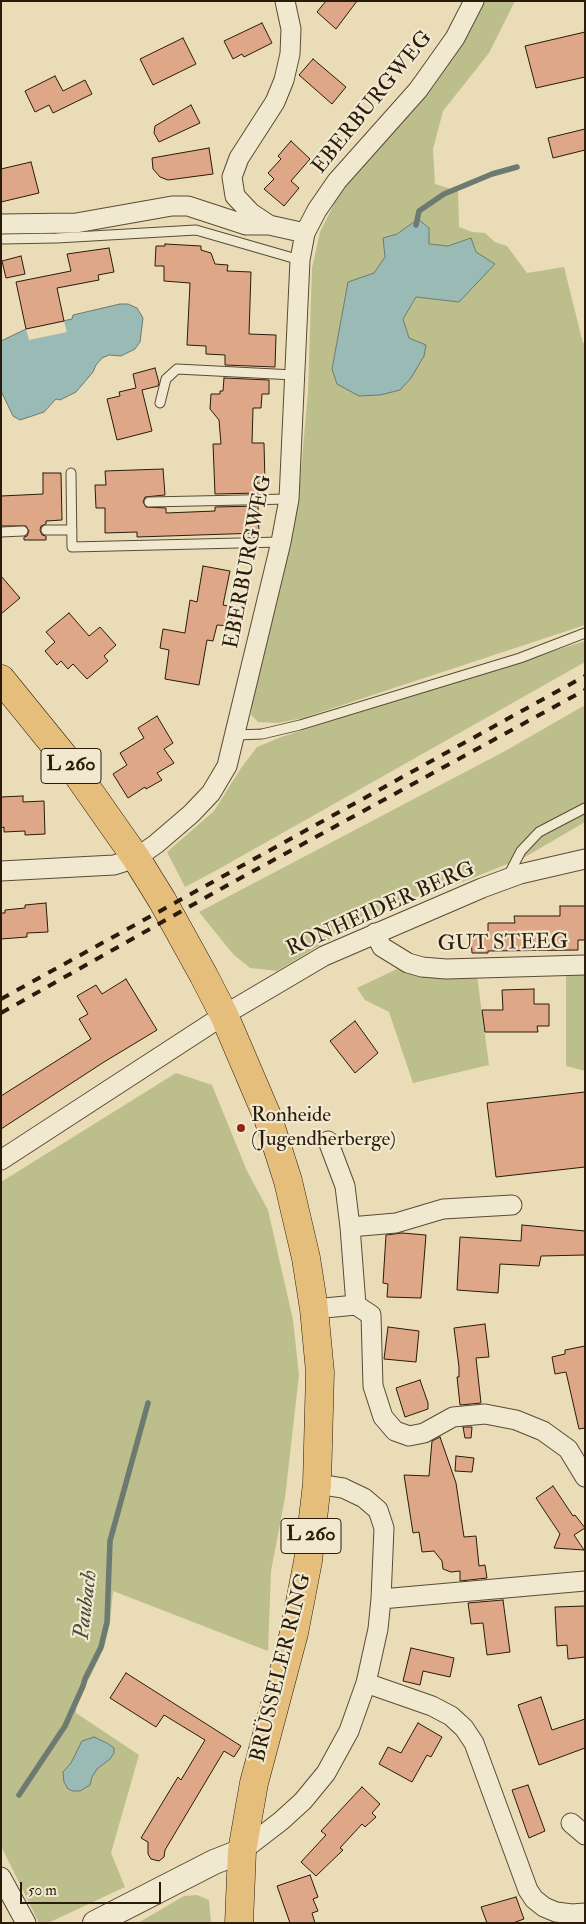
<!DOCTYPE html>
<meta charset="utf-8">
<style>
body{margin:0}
#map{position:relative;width:586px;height:1924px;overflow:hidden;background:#eadcb6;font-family:"IM FELL Double Pica",serif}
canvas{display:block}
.frame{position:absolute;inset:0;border:2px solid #2a1b0b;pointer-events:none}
.scale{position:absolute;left:20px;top:1882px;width:141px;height:22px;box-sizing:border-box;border:2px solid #2a1b0b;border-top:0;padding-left:6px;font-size:15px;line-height:18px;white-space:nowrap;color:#2a1b0b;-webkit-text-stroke:4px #f1e8d0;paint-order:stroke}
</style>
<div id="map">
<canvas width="586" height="1924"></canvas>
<div class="frame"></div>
<div class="scale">50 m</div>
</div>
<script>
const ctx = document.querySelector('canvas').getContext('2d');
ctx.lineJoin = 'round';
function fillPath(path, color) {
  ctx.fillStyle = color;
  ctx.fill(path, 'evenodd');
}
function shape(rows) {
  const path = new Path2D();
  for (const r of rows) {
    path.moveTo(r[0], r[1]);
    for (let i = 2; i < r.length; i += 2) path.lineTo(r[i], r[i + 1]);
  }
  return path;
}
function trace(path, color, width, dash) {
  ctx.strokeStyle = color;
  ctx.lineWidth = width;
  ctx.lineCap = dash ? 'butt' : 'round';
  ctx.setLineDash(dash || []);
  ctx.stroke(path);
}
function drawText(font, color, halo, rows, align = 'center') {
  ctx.font = font + ' "IM FELL Double Pica",serif';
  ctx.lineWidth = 4.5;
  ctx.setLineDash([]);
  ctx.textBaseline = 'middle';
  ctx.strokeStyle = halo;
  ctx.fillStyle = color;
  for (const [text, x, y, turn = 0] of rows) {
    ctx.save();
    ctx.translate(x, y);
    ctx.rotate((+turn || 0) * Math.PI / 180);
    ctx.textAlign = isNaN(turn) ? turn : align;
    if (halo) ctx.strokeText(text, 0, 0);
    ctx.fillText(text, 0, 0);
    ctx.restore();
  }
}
fillPath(shape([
 [482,1,515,1,489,53,443,111,433,149,435,184,458,191,459,227,472,232,485,233,495,242,507,246,527,273,564,267,583,343,585,343,585,625,303,718,278,723,258,722,251,715,254,687,299,492,308,392,312,268,320,232,341,190],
 [418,219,429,244,448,246,471,238,476,252,459,302,416,297,403,319,409,338,337,384,332,369,348,283,374,273,385,257,383,238,397,234],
 [585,641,585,662,217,870,185,887,167,852,214,811,241,768,257,747,281,737],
 [585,705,585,822,525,857,470,879,374,913,277,971,250,968,233,954,199,912,507,750],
 [397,969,419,977,477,976,489,1065,413,1083,389,1012,365,1000,357,988],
 [566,975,585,975,585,1071,566,1066],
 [176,1073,212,1085,247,1171,268,1210,293,1320,299,1375,285,1498,271,1571,268,1651,113,1591,110,1623,104,1648,76,1705,76,1713,139,1755,111,1853,125,1887,48,1923,39,1923,1,1846,1,1182],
 [197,1895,209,1900,211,1923,138,1923,184,1896]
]), '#bcbf8b');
const water = shape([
 [418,219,429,228,429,244,448,246,471,238,476,252,495,264,459,302,416,297,403,319,409,338,426,345,424,356,411,378,400,390,380,395,359,396,337,384,332,369,348,282,374,273,385,257,383,238,397,234,418,219],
 [120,304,128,304,137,308,143,318,140,342,135,349,121,356,109,355,102,358,96,365,93,372,76,392,60,400,56,399,44,412,20,420,13,416,1,391,1,341,26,329,72,319,73,315,120,304],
 [94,1737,107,1743,114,1748,114,1753,110,1759,97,1769,92,1777,90,1785,80,1791,73,1791,68,1789,64,1782,63,1772,71,1763,82,1741,94,1737]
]);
fillPath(water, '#99bab5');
trace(water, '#6d7a71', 1);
fillPath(shape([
 [64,321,67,332,29,340,26,329]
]), '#eadcb6');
trace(shape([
 [416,225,419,211,444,194,492,174,517,167],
 [19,1795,65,1726,83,1686,85,1679,101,1647,107,1622,110,1541,148,1403]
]), '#6d7a71', 5.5);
const building = shape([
 [326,1,357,1,336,29,317,12,326,1],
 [262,23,272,43,244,57,242,54,233,59,224,41,262,23],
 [585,32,585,77,536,88,525,46,585,32],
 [183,38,196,64,153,85,140,59,183,38],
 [313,59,346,87,332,104,299,75,313,59],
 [55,76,63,91,85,80,92,94,53,113,49,105,35,112,25,91,55,76],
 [191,105,200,123,159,142,154,133,155,126,191,105],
 [585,129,585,150,553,158,548,138,585,129],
 [291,141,310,159,291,181,299,188,284,206,264,189,274,179,268,173,281,159,278,156,291,141],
 [209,148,213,174,168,180,160,177,153,169,152,158,209,148],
 [31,162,39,193,1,202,1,169,31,162],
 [165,244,201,246,201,250,211,253,215,264,228,265,227,271,251,272,249,334,276,335,275,367,225,365,225,355,206,354,206,346,187,345,190,283,164,281,164,266,155,266,156,246,165,246,165,244],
 [109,248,114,272,98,275,99,280,57,288,64,321,26,329,16,282,71,271,67,254,109,248],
 [21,256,25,274,6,278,2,261,21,256],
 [155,368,159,383,158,386,142,390,152,431,117,440,107,399,120,396,119,392,136,388,133,374,155,368],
 [224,378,269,380,269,394,262,394,261,408,253,408,252,443,264,443,265,483,257,483,258,493,215,494,213,444,221,444,219,420,210,409,211,394,220,394,220,391,223,391,224,378],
 [163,469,165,495,145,497,143,502,146,507,166,508,166,513,215,511,215,507,258,506,259,533,137,537,137,532,105,533,105,508,96,508,95,485,106,485,105,471,163,469],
 [43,473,61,473,62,520,46,521,46,524,41,526,40,530,42,535,46,536,46,540,24,540,24,537,27,536,29,531,26,526,1,526,1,496,43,494,43,473],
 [203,566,230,571,223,605,234,607,230,626,217,625,213,641,207,640,199,685,165,679,169,650,160,648,163,629,185,633,190,600,197,602,203,566],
 [1,576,20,598,1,614,1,576],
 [69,613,89,636,100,627,116,645,104,656,108,661,87,679,73,664,68,669,61,661,57,665,45,651,55,642,46,632,69,613],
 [157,716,173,743,164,749,174,763,157,773,162,780,146,789,145,787,128,798,113,774,127,765,120,753,144,738,138,728,157,716],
 [23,796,23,802,44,801,45,834,25,835,25,831,4,832,4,827,1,828,1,797,23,796],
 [46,903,48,932,27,933,27,937,1,939,1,913,5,913,5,910,25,908,25,905,46,903],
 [560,906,585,906,585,940,578,940,578,950,488,951,488,953,472,953,471,936,488,936,488,923,515,923,514,916,560,916,560,906],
 [126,979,157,1030,104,1062,1,1129,1,1096,91,1039,79,1019,88,1014,77,996,96,985,102,994,126,979],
 [534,989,534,1004,549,1004,549,1026,537,1026,538,1032,485,1032,482,1010,503,1010,502,990,534,989],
 [355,1021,378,1053,355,1073,330,1041,355,1021],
 [585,1092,585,1167,496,1177,487,1103,585,1092],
 [522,1225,585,1231,585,1255,541,1256,539,1266,500,1264,498,1293,457,1290,460,1237,521,1241,522,1225],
 [402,1233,426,1235,421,1298,387,1297,388,1284,383,1283,386,1235,402,1233],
 [485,1324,489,1357,476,1358,481,1403,460,1405,457,1377,459,1377,459,1367,454,1328,485,1324],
 [388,1327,419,1331,416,1362,384,1359,388,1327],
 [585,1346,585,1428,579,1429,566,1372,555,1374,552,1357,565,1354,565,1350,585,1346],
 [420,1380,428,1403,428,1409,405,1417,396,1388,420,1380],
 [463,1427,472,1427,471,1438,465,1438,463,1427],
 [440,1437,456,1483,464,1537,476,1536,479,1566,485,1565,487,1578,460,1581,460,1571,451,1572,443,1569,442,1561,434,1551,422,1552,419,1532,413,1533,404,1475,429,1476,432,1441,440,1437],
 [456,1456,474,1458,472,1472,455,1471,456,1456],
 [553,1486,573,1516,575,1515,585,1528,574,1535,584,1550,554,1548,560,1534,536,1498,553,1486],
 [503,1600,510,1652,487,1655,483,1623,471,1624,468,1603,503,1600],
 [585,1606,585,1657,568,1659,567,1645,557,1646,555,1607,585,1606],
 [411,1648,454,1658,450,1677,423,1671,420,1685,403,1681,411,1648],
 [126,1673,241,1746,234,1757,224,1751,165,1850,164,1857,159,1861,151,1859,148,1854,148,1842,141,1838,178,1777,181,1780,205,1740,164,1715,156,1727,110,1698,126,1673],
 [541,1697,552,1730,585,1719,585,1748,539,1765,518,1705,541,1697],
 [418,1723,442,1737,431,1757,427,1755,412,1782,379,1764,388,1747,401,1753,418,1723],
 [528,1785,545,1831,529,1838,512,1790,528,1785],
 [362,1787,380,1804,372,1813,376,1817,365,1827,362,1824,340,1848,343,1850,316,1876,301,1862,326,1835,321,1831,362,1787],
 [310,1875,318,1897,313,1899,318,1911,312,1913,315,1923,290,1923,277,1886,310,1875],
 [516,1897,524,1919,513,1923,487,1923,481,1907,516,1897]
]);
fillPath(building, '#dea787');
trace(building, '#2a1b0b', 1);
const service = shape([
 [1,239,57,238,196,230,300,260],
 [160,403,166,379,177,369,294,375],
 [71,473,72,547,281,542],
 [149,502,289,499],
 [46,530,72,530],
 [1,532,23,531],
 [236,735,262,734,300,725,520,658,585,633],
 [508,876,521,851,539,832,585,808]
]);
const minor = shape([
 [285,1,291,29,290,54,284,80,275,102,239,158,232,177,235,196,251,213,269,225,305,233],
 [1,224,76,223,172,206,188,206,246,225,269,225],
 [1,871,114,865,136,858,156,844,191,814,211,793,227,766,281,542,289,499,300,260,305,233,317,210,337,181,418,90,455,38,474,1],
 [375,933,382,947,408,963,422,967,446,969,585,965],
 [328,1141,345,1186,350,1227],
 [1,1160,224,1015,324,956,482,888,520,874,585,859],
 [512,1205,443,1209,396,1223,350,1227,356,1305,371,1315,373,1386,383,1417,395,1431,409,1436,424,1433,453,1417,485,1414,516,1420,543,1431,568,1449,585,1477],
 [314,1309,356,1305],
 [381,1599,585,1581],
 [366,1683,432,1706,451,1716,464,1728,474,1743,528,1890,534,1899,544,1907,556,1912,572,1914,585,1913],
 [571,1823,585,1835],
 [242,1851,281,1821,303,1801,326,1773,349,1731,366,1683,378,1629,381,1599,384,1528,378,1510,364,1498,343,1488,317,1484],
 [1,1877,26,1923]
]);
const tertiary = shape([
 [95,1923,214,1862,242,1851]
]);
const primary = shape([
 [1,679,70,764,136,858,162,900,204,976,224,1015,268,1118,288,1181,306,1258,314,1309,320,1372,317,1484,308,1561,294,1633,254,1783,242,1851,239,1923]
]);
trace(service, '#5a4b36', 11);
trace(minor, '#5a4b36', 21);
trace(tertiary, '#5a4b36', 26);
trace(primary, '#2a1b0b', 29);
trace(service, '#f1e8d0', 9);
trace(minor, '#f1e8d0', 19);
trace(tertiary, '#f1e8d0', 24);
trace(primary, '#e5be7b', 28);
trace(shape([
 [1,999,585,676],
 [1,1013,226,886,585,690]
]), '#2a1b0b', 4, [9, 9]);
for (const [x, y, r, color] of [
 [241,1128,5,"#8f2418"]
]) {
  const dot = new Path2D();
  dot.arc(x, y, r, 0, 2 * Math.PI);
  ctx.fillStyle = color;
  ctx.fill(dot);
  trace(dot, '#f1e8d0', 2);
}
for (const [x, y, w] of [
 [71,766,60],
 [311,1536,60]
]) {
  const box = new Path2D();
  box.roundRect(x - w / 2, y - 17.5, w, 35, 4);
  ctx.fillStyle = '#f1e8d0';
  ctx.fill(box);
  trace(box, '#2a1b0b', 1);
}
drawText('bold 20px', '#2a1b0b', null, [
 ["L 260",71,766],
 ["L 260",311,1536]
]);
drawText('21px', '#2a1b0b', '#f1e8d0', [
 ["EBERBURGWEG",373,103,-51],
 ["EBERBURGWEG",249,562,-79],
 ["RONHEIDER BERG",381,910,-24],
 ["GUT STEEG",503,944,-1],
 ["BRÜSSELER RING",282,1668,-76]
]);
drawText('21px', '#2a1b0b', '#f1e8d0', [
 ["Ronheide",251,1116],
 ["(Jugendherberge)",251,1140]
], 'left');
drawText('italic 22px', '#4b4b3e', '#f1e8d0', [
 ["Paubach",87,1605,-83]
]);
</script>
